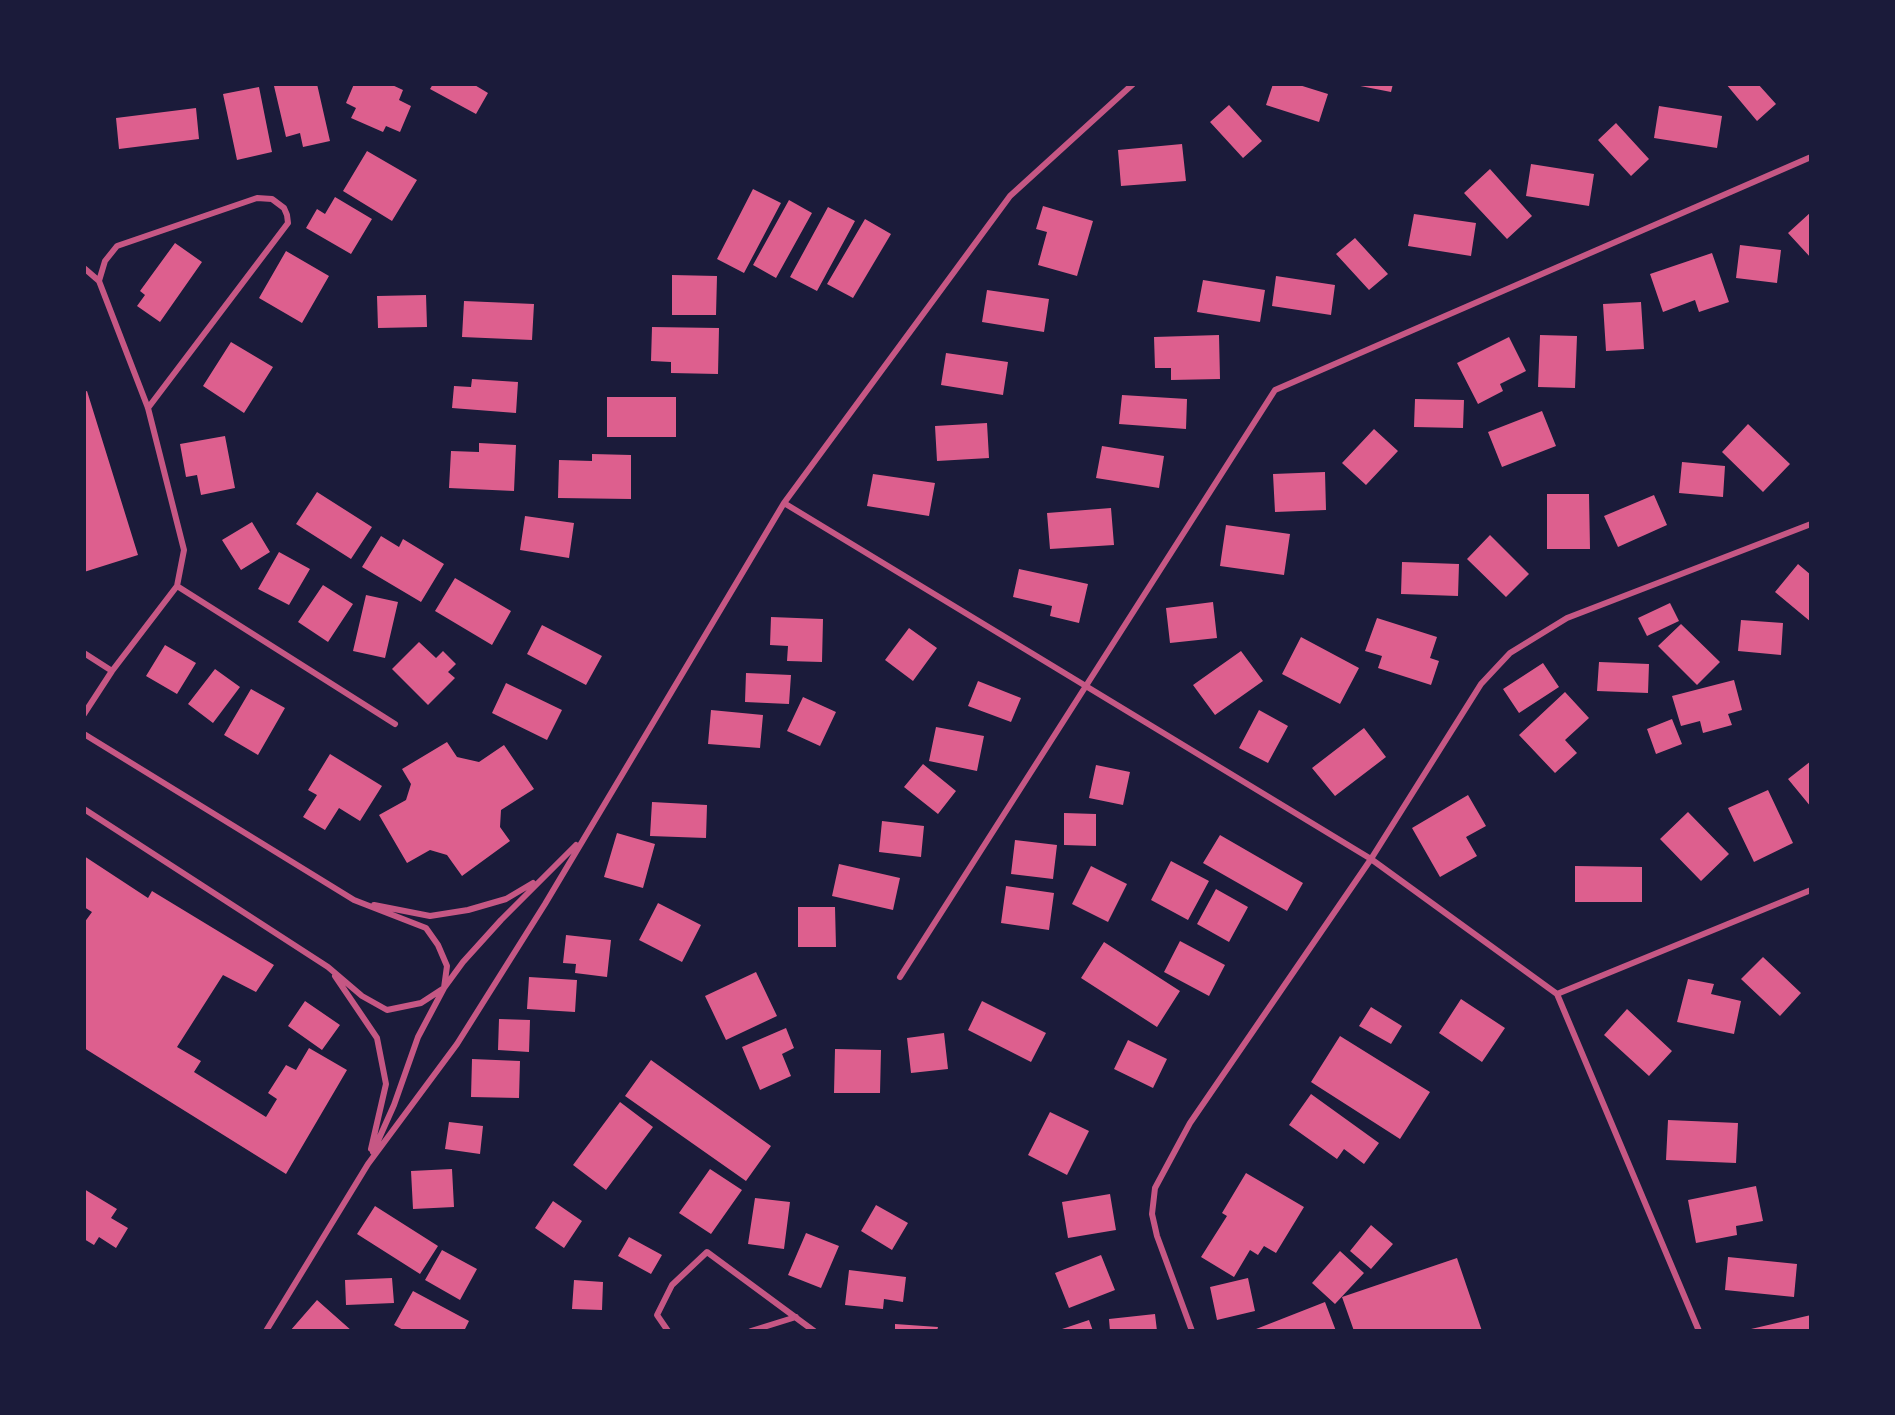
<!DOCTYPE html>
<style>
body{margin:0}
#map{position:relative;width:1895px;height:1415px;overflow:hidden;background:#1b1b3a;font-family:Cabin,sans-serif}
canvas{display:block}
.frame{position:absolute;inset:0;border:86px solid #1b1b3a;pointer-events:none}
</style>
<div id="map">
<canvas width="1895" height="1415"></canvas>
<div class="frame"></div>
</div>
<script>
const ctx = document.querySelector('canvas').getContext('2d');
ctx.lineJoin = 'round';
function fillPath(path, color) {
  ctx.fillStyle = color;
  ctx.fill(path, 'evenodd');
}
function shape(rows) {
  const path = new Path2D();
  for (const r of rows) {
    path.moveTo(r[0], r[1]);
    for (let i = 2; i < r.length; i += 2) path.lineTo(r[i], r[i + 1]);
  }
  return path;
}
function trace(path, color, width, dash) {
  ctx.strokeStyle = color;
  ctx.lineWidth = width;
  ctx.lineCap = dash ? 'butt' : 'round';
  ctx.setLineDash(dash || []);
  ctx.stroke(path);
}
fillPath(shape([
 [283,84,317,84,330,141,303,147,300,133,286,137,274,86],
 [354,84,390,84,403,90,399,100,411,106,400,132,386,126,383,132,351,118,356,108,346,103],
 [433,84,473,84,488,93,476,114,430,89],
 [1273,84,1296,84,1328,94,1319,122,1266,105],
 [1350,84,1393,84,1391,92],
 [1726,84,1758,84,1776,104,1757,121],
 [259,87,272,152,237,160,223,94],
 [1229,105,1262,141,1243,158,1210,122],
 [1659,106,1722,116,1717,148,1654,138],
 [196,108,199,139,119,149,116,118],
 [1616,123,1649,159,1631,176,1598,140],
 [1182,144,1186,181,1121,186,1118,150],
 [367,151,417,180,392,221,343,191],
 [1531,164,1594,174,1589,206,1526,196],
 [1490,169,1532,216,1507,239,1464,193],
 [753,189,781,203,744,273,717,259],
 [335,197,372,219,351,254,306,228,317,209,325,214],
 [789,200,812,213,776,278,753,265],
 [1043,206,1093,221,1077,276,1038,265,1047,232,1036,229],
 [828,207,855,221,817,291,790,277],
 [1811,212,1811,258,1788,233],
 [1414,214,1476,223,1471,256,1408,246],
 [865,219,891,234,853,298,827,284],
 [1355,238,1388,274,1369,290,1336,254],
 [175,243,202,262,160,322,137,306,145,295,140,291],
 [1740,245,1781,250,1777,283,1736,278],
 [286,251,329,276,302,323,259,298],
 [1712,253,1729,302,1699,312,1695,300,1663,312,1650,274],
 [672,275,717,276,716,315,672,315],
 [1276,276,1335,285,1331,315,1272,306],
 [1203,280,1265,290,1260,322,1197,312],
 [987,290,1049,299,1044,332,982,322],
 [426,295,427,327,378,328,377,296],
 [464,301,534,304,532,340,462,337],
 [1641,302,1644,349,1606,351,1603,304],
 [652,327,719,328,718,374,671,373,671,362,651,361],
 [1219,335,1220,379,1171,380,1171,368,1155,368,1154,337],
 [1540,335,1577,336,1575,388,1538,387],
 [1509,337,1526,371,1500,384,1503,391,1478,404,1457,363],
 [231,342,273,367,244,413,203,386],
 [946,353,1008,362,1003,395,941,385],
 [472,379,518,382,516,413,452,408,454,386,471,387],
 [87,391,138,555,84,572,84,392],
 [1122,395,1187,399,1186,429,1119,424],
 [607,397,676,397,676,437,607,437],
 [1809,398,1811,398,1811,445,1809,445],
 [1415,399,1464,400,1463,428,1414,427],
 [1542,411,1556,446,1502,467,1488,432],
 [987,423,989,458,937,461,935,426],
 [1748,424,1790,464,1763,492,1722,452],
 [1374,429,1398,451,1366,485,1342,463],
 [225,436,235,488,201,495,197,475,186,477,180,444],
 [479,443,516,445,514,491,449,488,451,451,479,452],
 [1102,446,1164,456,1159,488,1096,478],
 [592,454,631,455,631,499,558,498,559,460,592,461],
 [1682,462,1725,466,1723,497,1679,493],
 [1325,472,1326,510,1275,512,1273,474],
 [873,474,935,483,929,516,867,506],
 [317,492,372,527,351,559,296,524],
 [1547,494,1589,494,1590,549,1547,549],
 [1654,495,1667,525,1618,547,1604,516],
 [1111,508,1114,545,1050,549,1047,513],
 [525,516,574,523,569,558,520,550],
 [252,522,270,552,241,570,222,540],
 [1226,525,1290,534,1284,575,1220,566],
 [1490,535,1529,574,1506,597,1467,559],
 [381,536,399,547,403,539,444,564,421,602,362,567],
 [279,552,310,569,289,605,258,589],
 [1402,562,1459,564,1458,596,1401,594],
 [1798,564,1811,575,1811,622,1775,592],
 [1019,569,1088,584,1079,623,1050,616,1052,606,1013,597],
 [455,578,511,611,492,645,435,611],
 [323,585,353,604,328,642,298,622],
 [366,595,398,602,385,658,353,651],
 [1213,602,1217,638,1170,643,1166,608],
 [1670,603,1679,621,1647,636,1638,618],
 [771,617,823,619,822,662,787,661,788,646,770,645],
 [1377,618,1437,637,1430,658,1439,661,1431,685,1378,668,1382,656,1365,651],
 [1741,620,1783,623,1781,655,1738,651],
 [1681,624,1720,662,1697,685,1658,646],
 [542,625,602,656,586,685,527,654],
 [909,628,937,648,913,681,885,660],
 [1301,637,1359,668,1340,704,1282,674],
 [419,642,436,658,443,651,456,664,448,672,455,678,428,705,392,669],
 [165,645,196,663,177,694,146,676],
 [1241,651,1263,681,1215,715,1193,685],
 [1599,662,1649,664,1648,693,1597,691],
 [1543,663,1559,687,1519,713,1503,689],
 [215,669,240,687,213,723,188,704],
 [746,673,791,675,789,704,745,702],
 [1734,680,1742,710,1728,714,1732,725,1703,733,1700,721,1681,726,1672,696],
 [978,681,1021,698,1011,722,968,706],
 [506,683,562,710,547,740,492,713],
 [251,689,285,708,258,755,224,735],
 [1565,692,1589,718,1565,740,1577,753,1555,773,1519,735],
 [803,697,836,712,820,746,787,731],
 [711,710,763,715,760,748,708,744],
 [1259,710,1288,726,1268,763,1239,748],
 [1672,719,1682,744,1656,754,1647,729],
 [936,727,984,736,977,771,929,761],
 [1364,728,1386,757,1335,796,1312,768],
 [447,742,457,757,479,762,504,745,534,789,501,810,500,827,510,841,462,876,447,855,430,850,407,863,379,815,406,800,411,784,402,769],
 [330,754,382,786,360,821,339,808,325,830,303,817,317,795,308,790],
 [1811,761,1811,807,1788,779],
 [923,764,956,791,938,814,904,787],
 [1096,765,1130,772,1123,805,1089,798],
 [1768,790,1793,843,1754,862,1728,808],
 [1468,795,1486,826,1466,837,1477,856,1440,877,1412,828],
 [652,802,707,805,706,838,650,836],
 [1688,812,1729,854,1701,881,1660,839],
 [1064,813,1096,814,1096,846,1064,845],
 [882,821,924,826,921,857,879,852],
 [617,833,655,844,643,888,604,877],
 [1220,835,1303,883,1287,911,1203,863],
 [1015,840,1057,845,1053,879,1011,874],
 [84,856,148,898,152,891,274,965,256,992,223,975,177,1047,201,1061,194,1072,266,1117,277,1099,268,1093,286,1065,296,1070,309,1048,347,1070,286,1174,84,1048,84,923,92,912,84,907],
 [1171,861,1209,881,1188,920,1151,900],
 [839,864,900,878,893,910,832,896],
 [1091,866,1127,884,1108,922,1072,904],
 [1575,866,1642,867,1642,902,1575,902],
 [1006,886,1054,893,1049,930,1001,923],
 [1216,889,1248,907,1229,942,1197,924],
 [658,903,701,925,682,962,639,940],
 [798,907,835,907,836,947,798,947],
 [566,935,611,940,607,977,575,973,576,964,563,963],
 [1180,941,1225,965,1209,996,1164,972],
 [1104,942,1180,991,1157,1027,1081,978],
 [1763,957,1801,993,1780,1016,1741,979],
 [756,972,777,1016,726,1040,705,996],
 [529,977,577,980,575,1012,527,1009],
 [1688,979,1714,984,1711,994,1741,1001,1734,1034,1677,1022],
 [1461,999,1505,1028,1482,1062,1439,1033],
 [305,1001,340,1025,322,1050,288,1026],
 [982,1001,1046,1033,1031,1062,968,1030],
 [1371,1007,1402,1026,1391,1044,1359,1026],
 [1627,1009,1672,1051,1649,1076,1604,1035],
 [499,1019,530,1020,529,1052,498,1050],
 [786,1028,794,1048,782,1054,791,1076,760,1090,742,1047],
 [944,1033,948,1069,911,1073,907,1038],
 [1340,1036,1430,1092,1400,1139,1311,1082],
 [1128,1040,1167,1059,1153,1088,1114,1069],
 [835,1049,881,1050,880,1093,834,1093],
 [472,1059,520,1061,519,1098,471,1097],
 [651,1060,771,1146,746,1181,625,1096],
 [1311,1094,1379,1143,1364,1164,1344,1149,1337,1159,1289,1125],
 [620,1102,653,1127,606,1190,573,1165],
 [1050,1112,1089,1131,1067,1175,1028,1155],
 [1668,1120,1738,1123,1736,1163,1666,1160],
 [449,1122,483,1126,480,1154,445,1149],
 [452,1169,454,1207,413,1209,411,1171],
 [710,1169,742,1190,711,1234,679,1213],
 [1246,1173,1304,1207,1276,1253,1264,1246,1258,1255,1250,1250,1234,1277,1201,1257,1227,1216,1222,1213],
 [1756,1186,1763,1221,1736,1226,1737,1235,1696,1243,1688,1200],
 [84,1189,117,1209,111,1218,128,1228,116,1248,99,1237,94,1245,84,1239],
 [1110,1194,1116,1230,1068,1238,1062,1202],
 [755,1198,790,1202,784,1249,748,1244],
 [553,1201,582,1221,564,1248,535,1228],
 [876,1205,908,1223,892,1250,861,1231],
 [375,1206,438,1246,420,1274,357,1234],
 [1371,1225,1393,1244,1371,1269,1350,1251],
 [806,1233,839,1246,821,1288,788,1275],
 [629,1237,662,1255,651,1274,618,1256],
 [442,1250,477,1269,460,1300,425,1280],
 [1340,1251,1364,1273,1335,1304,1312,1283],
 [1101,1255,1115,1290,1069,1308,1055,1273],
 [1728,1257,1797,1264,1794,1297,1725,1290],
 [1457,1258,1482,1331,1354,1331,1342,1297],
 [849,1270,906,1277,903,1302,884,1299,883,1309,845,1305],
 [392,1278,394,1303,346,1305,345,1280],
 [1248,1278,1255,1311,1217,1320,1210,1287],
 [574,1280,603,1282,602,1310,572,1309],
 [413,1291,469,1321,464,1331,405,1331,394,1325],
 [317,1300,352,1331,290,1331],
 [1325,1302,1336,1331,1251,1331],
 [1155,1314,1157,1331,1110,1331,1109,1319],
 [1811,1315,1811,1331,1751,1331,1751,1329],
 [1089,1320,1093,1331,1056,1331],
 [895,1324,938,1327,937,1331,895,1331]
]), '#dd5f8e');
trace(shape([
 [84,268,99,281,148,408,184,550,177,586,112,671,84,714],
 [99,281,105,261,117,246,257,198,272,199,284,208,287,215,288,223,148,408],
 [784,503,1371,859,1557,994,1699,1331],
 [177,586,395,724],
 [84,653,112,671],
 [84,734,354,900,426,928,438,945,447,966,444,988,421,1003,387,1010,362,996,328,967,84,809],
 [374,905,430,916,468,910,506,899,533,883],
 [335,976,377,1038,386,1084,371,1149],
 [900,977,1275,390,1811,157],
 [1557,994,1811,890],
 [373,1152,394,1105,418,1037,444,988,463,962,501,920,576,845],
 [266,1331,368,1164,457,1044,545,904,784,503,1010,196,1133,84],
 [668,1331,657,1315,672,1285,707,1252,814,1331],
 [751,1331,796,1317],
 [1192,1331,1157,1236,1152,1214,1155,1188,1190,1123,1371,859,1481,684,1510,653,1567,618,1811,524]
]), '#c65784', 6);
</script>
